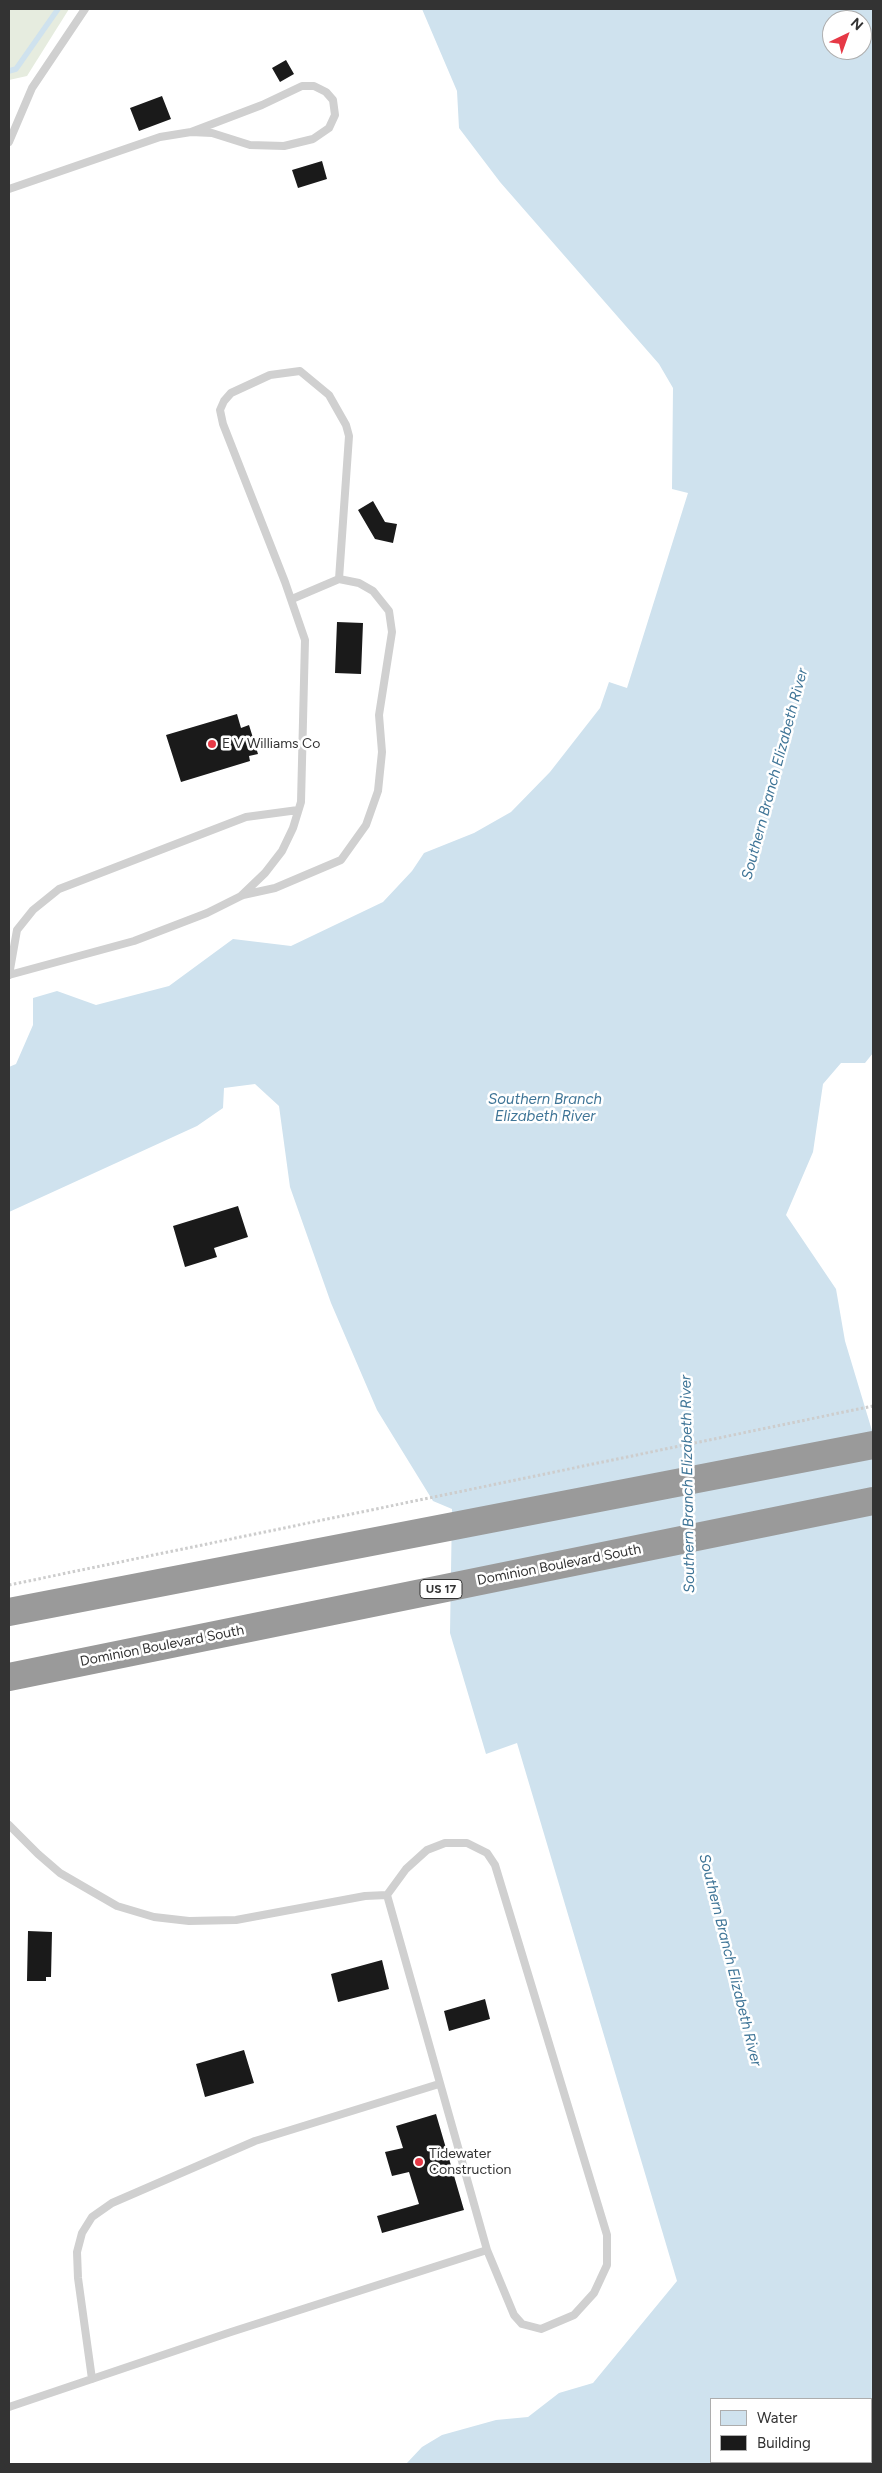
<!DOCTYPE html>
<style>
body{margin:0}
#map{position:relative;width:882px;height:2473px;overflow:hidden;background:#fff;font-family:Figtree,sans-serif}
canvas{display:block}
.frame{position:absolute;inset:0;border:10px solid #333;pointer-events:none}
.legend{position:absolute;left:710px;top:2398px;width:162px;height:65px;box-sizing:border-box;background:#fff;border:1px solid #adadad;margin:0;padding:6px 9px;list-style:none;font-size:15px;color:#333}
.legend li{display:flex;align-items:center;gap:10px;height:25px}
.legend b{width:25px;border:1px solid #adadad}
.north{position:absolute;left:822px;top:10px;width:50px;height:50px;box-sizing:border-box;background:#fff;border:1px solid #adadad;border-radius:50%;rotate:42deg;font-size:14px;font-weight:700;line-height:20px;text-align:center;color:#333}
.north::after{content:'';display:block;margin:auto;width:18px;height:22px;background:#e63946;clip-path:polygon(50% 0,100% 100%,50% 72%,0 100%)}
</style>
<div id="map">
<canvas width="882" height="2473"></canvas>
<div class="frame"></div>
<ul class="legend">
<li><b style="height:14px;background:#cfe2ee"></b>Water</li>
<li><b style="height:14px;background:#1a1a1a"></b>Building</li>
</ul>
<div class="north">N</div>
</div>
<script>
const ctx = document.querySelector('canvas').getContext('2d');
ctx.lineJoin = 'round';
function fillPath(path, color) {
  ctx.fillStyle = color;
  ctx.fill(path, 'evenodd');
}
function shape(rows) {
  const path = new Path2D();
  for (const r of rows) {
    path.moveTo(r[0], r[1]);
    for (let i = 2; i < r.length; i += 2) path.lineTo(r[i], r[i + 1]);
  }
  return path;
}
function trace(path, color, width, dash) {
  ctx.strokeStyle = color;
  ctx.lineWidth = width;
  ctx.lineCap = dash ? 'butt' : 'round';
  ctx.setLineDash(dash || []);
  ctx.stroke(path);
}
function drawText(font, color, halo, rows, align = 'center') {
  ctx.font = font + ' Figtree,sans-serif';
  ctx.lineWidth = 5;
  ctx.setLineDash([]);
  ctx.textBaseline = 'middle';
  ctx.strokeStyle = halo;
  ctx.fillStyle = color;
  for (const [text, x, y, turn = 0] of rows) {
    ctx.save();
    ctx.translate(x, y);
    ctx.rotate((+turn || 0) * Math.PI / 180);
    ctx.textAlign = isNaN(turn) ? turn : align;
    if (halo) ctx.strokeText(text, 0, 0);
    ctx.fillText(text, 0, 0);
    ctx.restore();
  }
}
fillPath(shape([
 [9,9,69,9,27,76,9,80]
]), '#e6ecdf');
fillPath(shape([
 [422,9,873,9,873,1053,865,1063,841,1063,823,1084,813,1152,786,1215,836,1289,845,1341,873,1434,873,2464,406,2464,422,2447,442,2435,496,2420,528,2417,559,2393,593,2383,677,2281,517,1743,486,1754,450,1633,452,1509,433,1501,377,1410,331,1303,290,1187,279,1106,255,1084,224,1088,223,1108,197,1126,9,1212,9,1067,16,1064,33,1025,33,998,57,991,96,1005,169,986,233,939,291,946,383,902,412,871,424,853,474,833,511,812,550,772,600,708,609,682,627,688,688,493,672,489,673,388,659,364,500,182,459,128,457,91],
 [832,20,862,20,862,50,832,50],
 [711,2399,871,2399,871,2462,711,2462]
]), '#cfe2ee');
trace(shape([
 [9,71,16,69,58,9]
]), '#cfe2ee', 5.5);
fillPath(shape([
 [286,60,294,74,280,82,272,68],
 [162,96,171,119,139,131,130,108],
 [322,161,327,179,298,188,292,170],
 [373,501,385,522,397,524,393,543,375,539,358,510],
 [337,622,363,623,361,674,335,673],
 [237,714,241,728,249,725,258,754,249,756,250,761,181,782,166,735],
 [238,1206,248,1237,214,1248,217,1257,185,1267,173,1226],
 [28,1931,52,1932,51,1977,46,1977,46,1981,27,1981],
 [382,1960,389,1989,338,2002,331,1974],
 [485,1999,490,2019,449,2031,444,2011],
 [244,2050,254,2083,205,2097,196,2064],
 [436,2114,464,2210,382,2233,377,2216,419,2204,409,2172,392,2176,385,2152,403,2148,396,2126]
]), '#1a1a1a');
trace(shape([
 [9,1585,873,1406]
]), '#cdcdcd', 3, [2.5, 2.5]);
trace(shape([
 [9,142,32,88,85,9],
 [9,189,160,137,191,132,262,105,302,86,314,86,326,92,333,100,335,115,329,128,313,139,284,146,250,145,212,133,191,132],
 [243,895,275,888,341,860,366,825,378,791,382,752,379,715,392,632,389,611,373,591,359,583,339,579],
 [9,975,134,941,207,913,241,896,265,873,282,851,293,828,301,802,305,640,285,582,223,424,220,410,224,401,231,393,270,375,300,371,329,395,346,425,349,436,339,579,292,599],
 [9,975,17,930,33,910,59,889,246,817,298,810],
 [9,1825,38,1854,60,1873,117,1906,154,1917,189,1921,236,1920,365,1896,387,1895,487,2250,231,2332,9,2407],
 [387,1895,406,1869,427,1850,445,1843,467,1843,487,1853,495,1865,607,2235,607,2265,594,2293,574,2315,541,2329,522,2324,514,2315,487,2250],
 [92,2379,78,2278,77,2252,82,2233,92,2217,112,2203,255,2141,439,2084]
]), '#d0d0d0', 8);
trace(shape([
 [9,1612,873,1445],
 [9,1677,873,1501]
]), '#9a9a9a', 28);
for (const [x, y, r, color] of [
 [212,744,5,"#e63946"],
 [419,2162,5,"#e63946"]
]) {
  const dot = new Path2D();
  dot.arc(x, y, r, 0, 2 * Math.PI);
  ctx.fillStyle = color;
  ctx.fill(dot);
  trace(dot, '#fff', 2);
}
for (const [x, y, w] of [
 [441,1589,42]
]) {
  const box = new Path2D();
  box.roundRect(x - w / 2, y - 9.5, w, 19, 4);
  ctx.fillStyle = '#fff';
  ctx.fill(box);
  trace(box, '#333', 1);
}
drawText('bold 12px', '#333', null, [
 ["US 17",441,1589]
]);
drawText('14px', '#333', '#fff', [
 ["E V Williams Co",222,744],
 ["Tidewater",429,2154],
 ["Construction",429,2170]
], 'left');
drawText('14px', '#333', '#fff', [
 ["Dominion Boulevard South",559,1565,-11],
 ["Dominion Boulevard South",162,1646,-11]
]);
drawText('italic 15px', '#3f7597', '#fff', [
 ["Southern Branch Elizabeth River",775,774,-75],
 ["Southern Branch",545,1100],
 ["Elizabeth River",545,1117],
 ["Southern Branch Elizabeth River",688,1484,-91],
 ["Southern Branch Elizabeth River",730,1960,76]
]);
</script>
